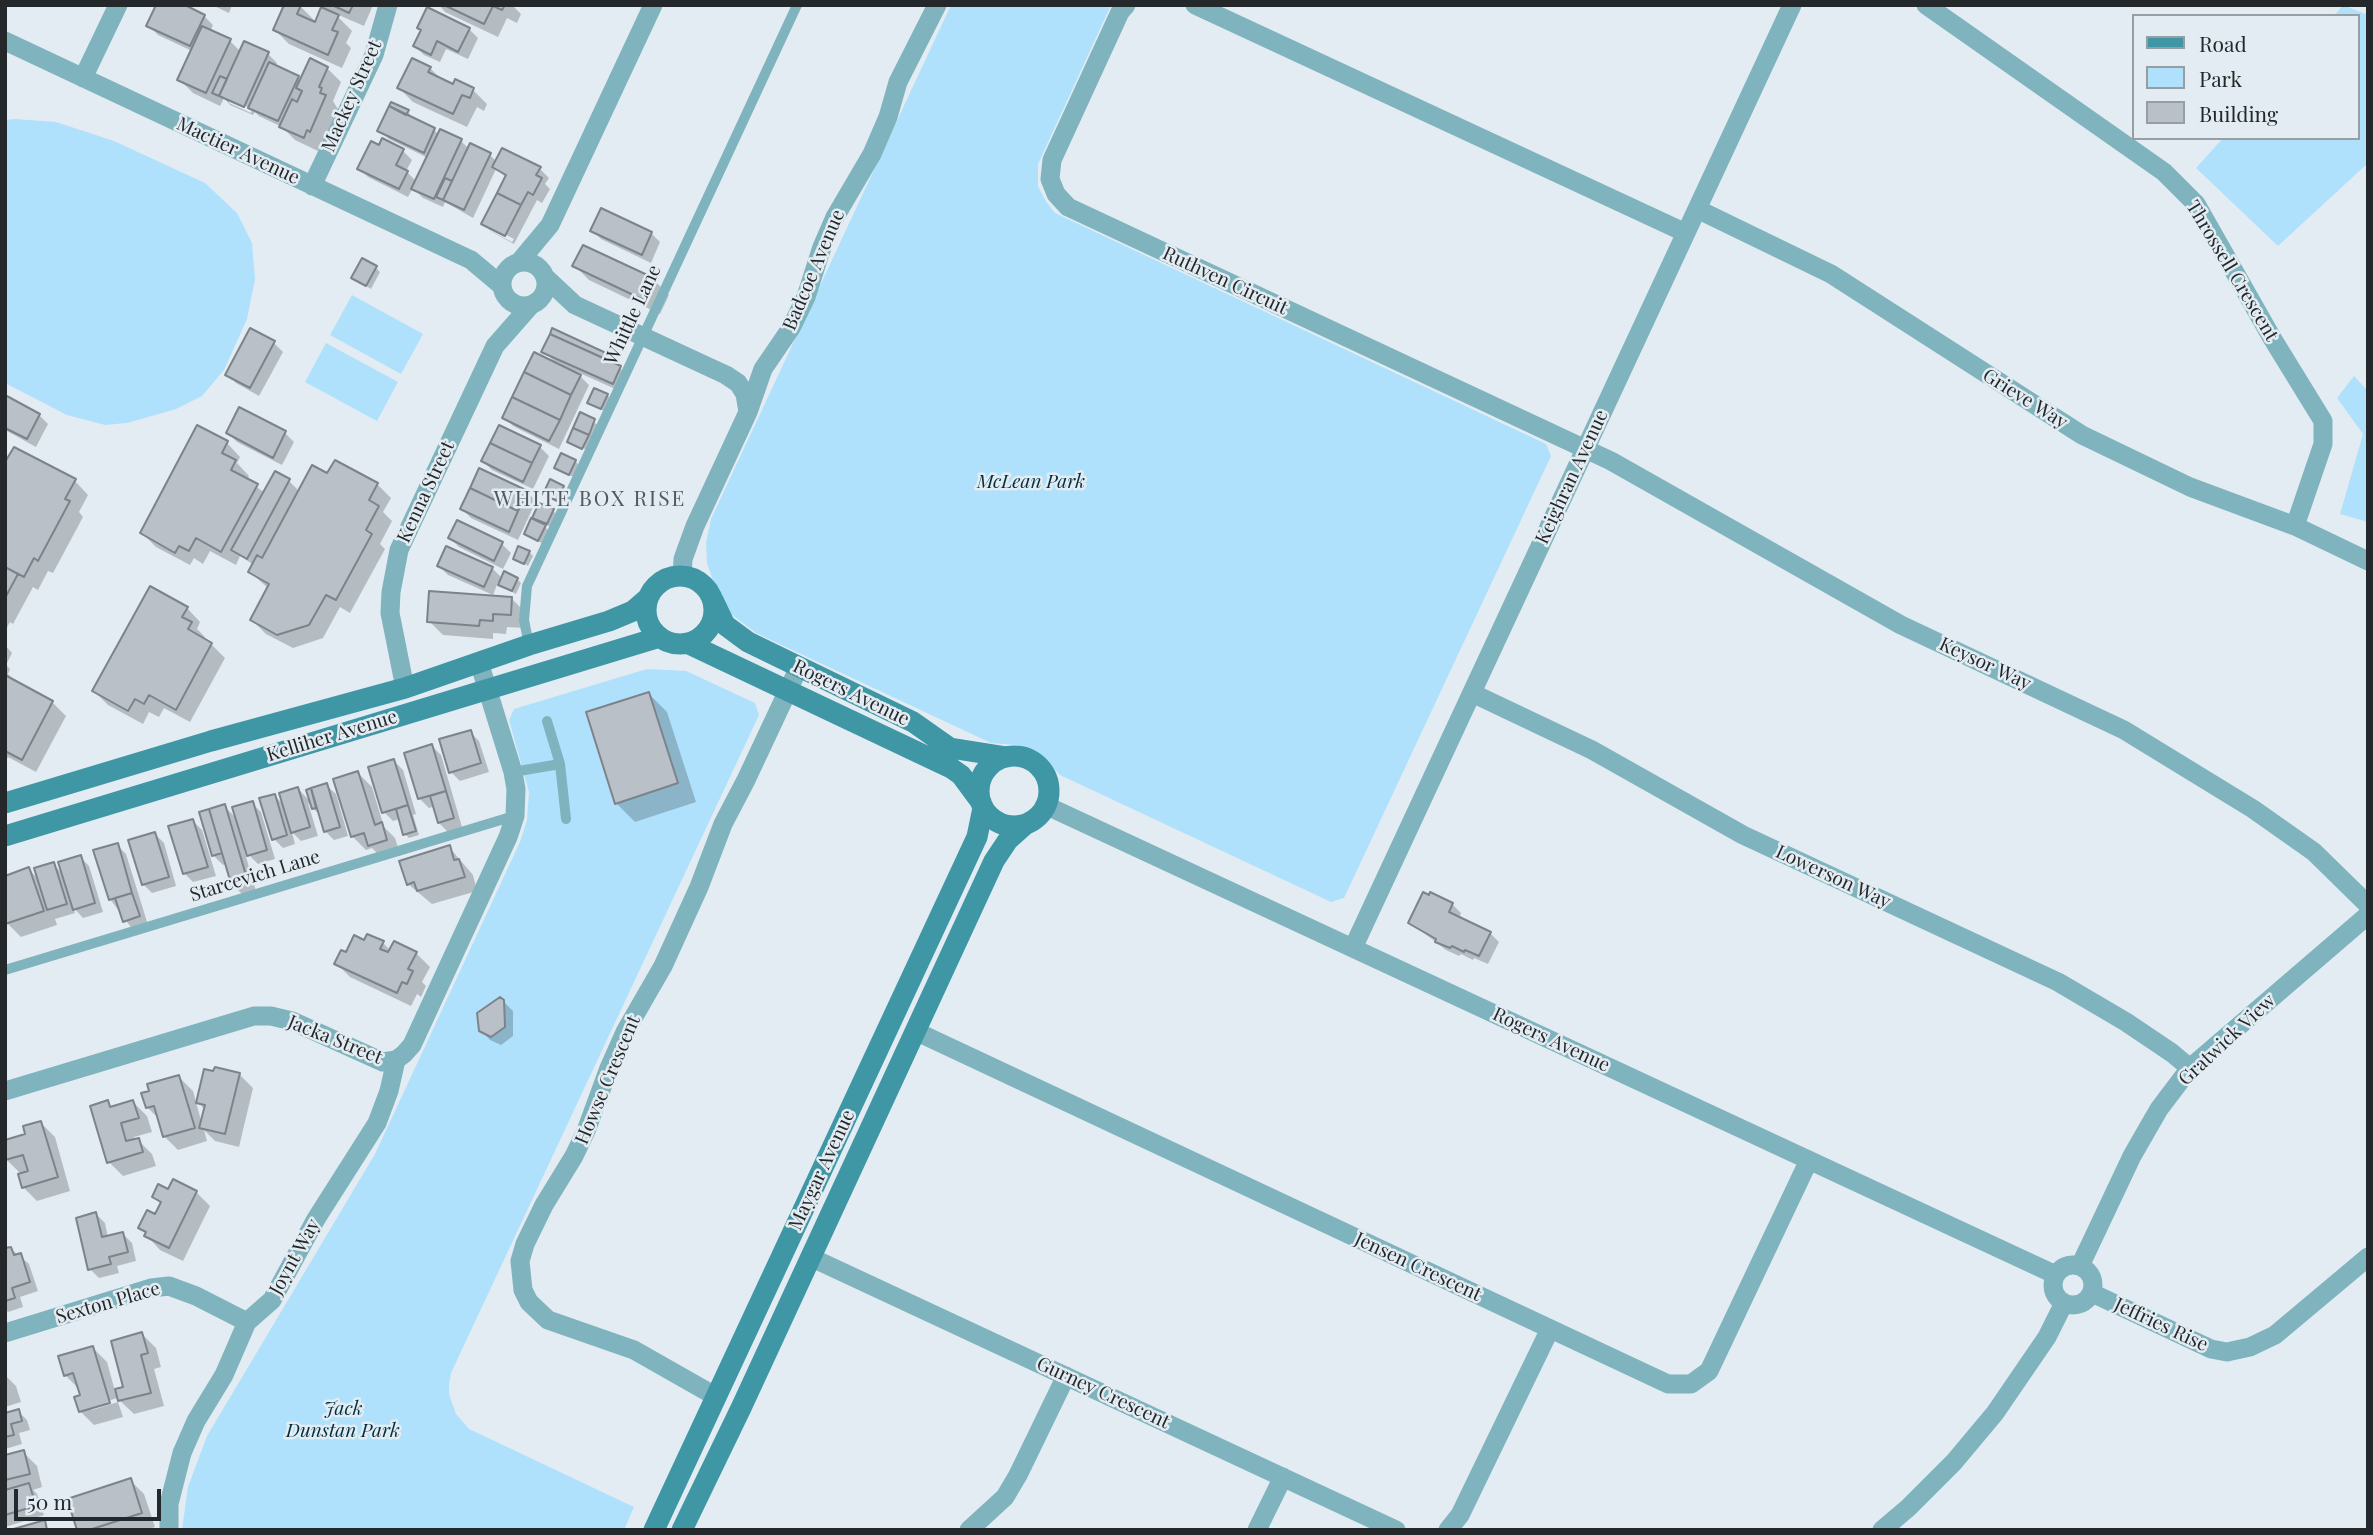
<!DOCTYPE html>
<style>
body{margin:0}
#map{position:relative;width:2373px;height:1535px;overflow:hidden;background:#e2ecf2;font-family:"Playfair Display",serif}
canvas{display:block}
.frame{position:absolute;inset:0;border:7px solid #25282a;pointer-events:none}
.legend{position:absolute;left:2132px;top:14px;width:228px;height:126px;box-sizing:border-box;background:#e2ecf2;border:2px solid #969ea2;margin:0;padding:9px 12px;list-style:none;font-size:21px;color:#25282a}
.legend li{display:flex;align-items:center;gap:14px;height:35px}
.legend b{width:35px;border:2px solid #969ea2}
.scale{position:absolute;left:14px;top:1489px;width:147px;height:32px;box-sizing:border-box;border:4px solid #25282a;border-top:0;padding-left:9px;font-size:21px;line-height:24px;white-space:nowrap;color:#25282a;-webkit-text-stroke:5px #e2ecf2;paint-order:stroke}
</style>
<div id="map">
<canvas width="2373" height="1535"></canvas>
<div class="frame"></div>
<ul class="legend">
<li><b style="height:9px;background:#3f97a6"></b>Road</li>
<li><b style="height:19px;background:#b0e1fc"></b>Park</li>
<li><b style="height:19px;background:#b9c0c8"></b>Building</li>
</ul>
<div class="scale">50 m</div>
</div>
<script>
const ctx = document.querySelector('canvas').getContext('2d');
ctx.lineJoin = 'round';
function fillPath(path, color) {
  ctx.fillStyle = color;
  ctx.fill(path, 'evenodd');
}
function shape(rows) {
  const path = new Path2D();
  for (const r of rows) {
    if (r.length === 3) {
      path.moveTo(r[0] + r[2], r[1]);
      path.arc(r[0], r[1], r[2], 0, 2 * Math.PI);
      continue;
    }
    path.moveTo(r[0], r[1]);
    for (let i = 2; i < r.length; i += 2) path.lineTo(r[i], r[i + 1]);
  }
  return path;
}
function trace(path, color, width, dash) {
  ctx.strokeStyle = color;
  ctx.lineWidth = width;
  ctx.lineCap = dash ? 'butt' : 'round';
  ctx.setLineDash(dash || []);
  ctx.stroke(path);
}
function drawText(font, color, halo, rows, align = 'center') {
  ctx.font = font + ' "Playfair Display",serif';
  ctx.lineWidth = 5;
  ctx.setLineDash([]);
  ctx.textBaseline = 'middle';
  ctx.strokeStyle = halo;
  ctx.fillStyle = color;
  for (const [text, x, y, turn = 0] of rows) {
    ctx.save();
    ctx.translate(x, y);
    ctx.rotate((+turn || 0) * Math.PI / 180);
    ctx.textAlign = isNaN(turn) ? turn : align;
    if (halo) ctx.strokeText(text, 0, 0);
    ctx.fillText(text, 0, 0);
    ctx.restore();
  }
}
fillPath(shape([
 [951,5,1111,5,1038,164,1038,186,1045,200,1055,213,1546,444,1551,456,1344,898,1331,902,1060,775,1043,757,1017,745,991,743,756,633,731,614,718,595,707,563,706,543,711,519],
 [2343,5,2368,15,2368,163,2278,246,2196,168,2223,138,2357,138,2357,16,2334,16],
 [15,119,56,122,114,141,205,183,237,213,252,243,255,279,247,319,224,370,202,396,176,409,127,423,105,425,67,415,5,383,5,120],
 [352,295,423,334,401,374,330,335],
 [326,343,398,382,377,421,305,382],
 [2354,376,2368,391,2368,522,2340,514,2363,434,2337,398],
 [647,669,686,671,755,703,759,715,451,1373,449,1384,449,1394,456,1414,469,1429,634,1507,624,1530,182,1530,188,1487,207,1436,375,1154,520,842,527,820,529,792,509,720,514,709]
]), '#b0e1fc');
fillPath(shape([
 [212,5,232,5,229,13],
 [318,5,373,5,364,26,334,13,352,31,346,43,351,48,342,68,289,44,275,30,300,6,316,22,323,8],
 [439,5,512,5,521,14,517,23,507,18,498,37,445,12],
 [204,16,213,25,210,32,230,41,241,52,268,54,277,63,275,67,301,81,327,68,341,82,333,101,339,111,324,144,321,143,318,151,295,140,282,127,259,116,255,112,253,115,230,105,224,98,220,106,193,93,179,79,192,51,158,35,149,26],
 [229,99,252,109,251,113,229,103],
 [469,29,478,38,468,59,446,49,440,62,424,55,415,46,422,31],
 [430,68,443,81,473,90,487,104,484,111,477,107,467,127,413,102,399,88],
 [408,112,411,116,410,118,434,130,439,135,461,141,469,149,490,155,497,162,540,169,549,178,545,184,550,189,542,203,537,200,514,244,492,232,483,223,507,178,496,169,473,218,445,202,443,207,423,198,413,188,408,197,368,177,359,168,380,147,403,151,412,160,406,171,417,182,428,158,389,139,380,130],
 [491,227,514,239,512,242,491,231],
 [592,230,651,233,660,242,651,263,601,239],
 [583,247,655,281,669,295,660,314,589,280,575,266],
 [376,268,380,272,371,289,353,277],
 [274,343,283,352,259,396,236,383,227,374],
 [543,351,605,354,609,358,607,362,620,368,629,377,622,392,575,371,589,385,559,449,513,426,504,417,557,364],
 [607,395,611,399,605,412,589,402],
 [5,397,39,415,48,424,36,447,5,430],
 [240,409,285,433,294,442,282,465,237,442,228,433],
 [581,415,598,425,587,450,571,442],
 [227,443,240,457,237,463,249,476,247,480,265,493,275,473,289,481,300,492,328,476,377,484,391,498,383,512,392,521,380,544,385,549,350,613,340,607,323,638,293,648,266,634,252,620,269,589,250,572,254,565,240,556,236,565,210,551,203,564,194,558,190,565,156,547,142,533],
 [540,447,549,456,533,489,492,470,483,461],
 [575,461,579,465,573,477,557,468],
 [5,466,75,481,88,495,79,512,83,517,53,573,48,571,38,590,33,587,13,624,10,622,5,631],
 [563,488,567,492,562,504,545,494],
 [527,492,536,501,518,540,471,518,462,509],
 [553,511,557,515,551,527,540,522,549,531,543,544,526,534,543,526,534,517],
 [450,538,502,544,511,553,503,569,459,547],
 [529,552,533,556,528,566,515,558],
 [439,566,492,568,503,579,517,579,521,583,516,594,504,588,498,582,493,595,448,575],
 [511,598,525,612,524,628,507,627,506,634,493,633,493,639,443,635,429,621],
 [187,608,200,622,197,629,205,637,203,640,211,644,225,658,190,722,164,708,159,717,149,712,143,724,108,705,94,691],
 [5,645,12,653,6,665,10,669,8,674,17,684,52,702,66,716,36,772,8,757,5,762],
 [648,693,667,712,696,802,635,822,616,803],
 [470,732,479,741,489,772,460,781,451,772],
 [432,746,441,755,462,827,448,832,439,823,435,806,429,808,420,799,406,754],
 [394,761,403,770,416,814,413,815,419,835,409,838,405,834,400,819,393,821,384,812],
 [358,773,372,787,384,827,395,838,400,854,383,859,372,848,366,850,352,836],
 [326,785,336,794,348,836,334,840,325,831,319,812,317,812,308,803,318,836,301,841,292,832,295,844,283,848,274,839,274,795,285,806,298,789,312,803,308,791],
 [252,803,261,812,275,859,258,864,244,850,256,891,243,895,234,886,227,863,223,865,214,856,201,814,224,806,238,820],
 [193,821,202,830,216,876,193,882,184,873],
 [155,834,164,843,176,886,152,893,143,884],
 [117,845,126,854,148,925,133,930,110,899],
 [449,847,473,875,477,891,432,904,408,884],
 [80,857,89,866,103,912,83,918,73,907,75,913,55,919,57,925,21,937,7,923,29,869,39,880,53,864,64,875],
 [1452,904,1461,913,1459,919,1490,933,1499,942,1488,964,1474,958,1473,960,1461,954,1459,956,1446,950,1411,923],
 [365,942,383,943,391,951,416,953,430,967,422,982,426,986,421,997,417,994,411,1006,350,977,336,963],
 [503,1001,513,1011,513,1036,501,1045,490,1040,481,1030],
 [239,1074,253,1088,239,1147,215,1141,204,1130,207,1141,178,1150,164,1136,159,1119,147,1107,179,1077,193,1091,202,1124,206,1111,198,1102],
 [108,1102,113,1108,133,1102,147,1116,152,1132,134,1137,135,1141,138,1140,152,1154,156,1166,123,1176,109,1162],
 [41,1123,55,1137,70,1191,37,1201,23,1187,22,1175,6,1159],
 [168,1191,196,1192,210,1206,183,1261,160,1250,140,1228,156,1217,162,1205,154,1197],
 [96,1214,105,1223,108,1238,123,1234,132,1243,136,1261,117,1266,119,1273,99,1278,90,1269],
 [11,1249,29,1264,38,1291,20,1297,23,1307,8,1312,5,1309,5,1250],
 [142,1334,156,1348,161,1367,154,1369,164,1406,134,1414,117,1398,92,1406,92,1410,118,1402,123,1417,94,1425,80,1411,82,1397,80,1390,65,1375,93,1348,107,1362,115,1391,125,1388],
 [5,1375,16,1386,21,1402,5,1407],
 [18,1411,27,1420,30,1430,19,1433,22,1444,5,1449,5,1415],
 [23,1452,37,1466,42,1487,33,1490,37,1494,44,1515,5,1527,5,1454,7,1456],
 [130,1480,144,1494,155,1527,146,1530,79,1530]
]), '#0003');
const building = shape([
 [156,5,185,5,205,15,190,46,146,26,156,5],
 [284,5,301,5,297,14,315,22,321,7,339,15,332,30,338,32,328,55,273,30,284,5],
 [332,5,353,5,349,13,332,5],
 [444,5,505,5,502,10,493,6,484,24,444,5],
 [427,7,470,28,458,52,437,41,431,55,413,46,421,30,417,28,427,7],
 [202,26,231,39,206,93,177,80,202,26],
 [244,41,269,52,244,107,219,96,244,41],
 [310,58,328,67,319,87,322,88,320,93,326,95,310,132,307,130,304,138,279,127,292,99,297,102,302,91,296,88,310,58],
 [412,58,431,67,428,72,453,84,455,79,474,88,470,98,462,95,453,114,397,88,412,58],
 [269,62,299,76,278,121,248,108,269,62],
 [220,76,227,79,219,96,212,93,220,76],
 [391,102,409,110,406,115,389,106,391,102],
 [389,106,435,128,424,153,377,131,389,106],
 [440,129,462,139,434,199,411,189,440,129],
 [382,138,404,149,396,165,408,171,399,189,357,169,371,141,379,145,382,138],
 [470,143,491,153,464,210,443,200,470,143],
 [502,148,541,167,536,175,542,178,533,195,528,192,521,205,497,193,506,175,492,167,502,148],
 [445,178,452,181,443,200,436,197,445,178],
 [497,193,521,205,505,236,481,224,497,193],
 [601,208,652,232,642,255,590,231,601,208],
 [583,245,656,279,646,301,572,266,583,245],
 [362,258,377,266,366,286,351,278,362,258],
 [250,328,275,341,250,388,225,375,250,328],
 [552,328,606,353,603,358,550,334,552,328],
 [550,334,621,366,613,384,541,352,550,334],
 [534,352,581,375,571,395,524,372,534,352],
 [524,372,571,395,560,420,512,397,524,372],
 [594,388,608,394,601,409,587,403,594,388],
 [5,395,40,414,27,439,5,428,5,395],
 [512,397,560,420,549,441,502,418,512,397],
 [239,407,286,431,273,458,226,433,239,407],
 [580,412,595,419,589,435,573,428,580,412],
 [197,425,228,441,222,453,236,460,231,470,258,484,221,552,196,538,189,551,179,546,175,553,140,533,197,425],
 [499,425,541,445,532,463,490,443,499,425],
 [573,428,589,435,582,449,567,442,573,428],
 [490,443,532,463,523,482,481,461,490,443],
 [14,447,76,479,65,499,70,501,38,561,34,558,24,577,5,567,5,462,14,447],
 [561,453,576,460,569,475,554,468,561,453],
 [335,460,378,483,369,500,379,506,366,530,372,534,336,600,326,595,309,625,277,635,250,620,269,584,248,572,257,555,262,558,312,465,327,473,335,460],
 [479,468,528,491,518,511,470,488,479,468],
 [275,471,290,479,247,559,231,550,275,471],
 [550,479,564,486,557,501,543,494,550,479],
 [470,488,518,511,509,532,460,509,470,488],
 [539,503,554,509,547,524,532,518,539,503],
 [531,518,546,525,538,541,524,534,531,518],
 [457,520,503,542,494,561,448,538,457,520],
 [446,546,493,567,484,587,437,566,446,546],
 [518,546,530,551,524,564,513,559,518,546],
 [5,567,18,574,5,598,5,567],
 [504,571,518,578,512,591,498,585,504,571],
 [150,586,188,607,182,617,192,622,188,629,212,643,176,710,149,695,144,704,135,699,128,711,92,691,150,586],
 [429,591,512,597,511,615,493,614,493,621,480,620,479,626,427,622,429,591],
 [5,675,53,701,22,760,5,751,5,675],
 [649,692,678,783,615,804,586,712,649,692],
 [471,730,481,763,449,773,439,739,471,730],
 [432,744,446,791,418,799,404,753,432,744],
 [394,759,408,805,382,813,368,767,394,759],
 [358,771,375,825,382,822,387,840,368,846,364,833,351,837,333,779,358,771],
 [327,783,340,827,324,832,311,788,327,783],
 [298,787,310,827,291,833,279,793,298,787],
 [311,788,316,808,312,809,306,790,311,788],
 [446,791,454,818,438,823,430,796,446,791],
 [275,794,287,835,272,840,259,798,275,794],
 [253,801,267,850,247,856,232,807,253,801],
 [225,804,248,882,232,887,209,809,225,804],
 [408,805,416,831,403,835,396,809,408,805],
 [209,809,222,853,212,856,199,812,209,809],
 [193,819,208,867,183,874,168,826,193,819],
 [155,832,169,877,142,885,128,840,155,832],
 [118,843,132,893,109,900,93,850,118,843],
 [450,845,454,860,459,859,465,877,417,891,414,882,407,885,399,861,450,845],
 [81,855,95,903,73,910,58,862,81,855],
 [54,862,67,904,47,910,34,868,54,862],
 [29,867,44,911,5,924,5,876,29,867],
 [1423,892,1429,895,1430,892,1453,903,1449,912,1491,932,1479,956,1465,950,1464,952,1452,946,1450,948,1435,942,1436,939,1408,923,1423,892],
 [132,893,140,916,123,922,115,898,132,893],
 [367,934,384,941,380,949,388,952,394,941,417,952,408,969,413,971,407,984,402,982,397,993,334,964,341,950,346,952,354,935,364,940,367,934],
 [500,997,504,1000,505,1027,491,1037,479,1031,477,1013,500,997],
 [215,1067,240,1073,225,1134,199,1128,205,1105,196,1103,204,1069,213,1071,215,1067],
 [179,1075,195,1128,163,1137,154,1106,146,1108,141,1093,149,1091,147,1084,179,1075],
 [108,1100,110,1107,133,1100,139,1118,121,1123,126,1141,139,1138,143,1152,107,1163,90,1106,108,1100],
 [41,1121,58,1177,22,1188,18,1174,28,1171,23,1155,5,1160,5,1140,25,1134,23,1126,41,1121],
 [173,1179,197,1191,169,1248,144,1236,146,1232,138,1228,147,1210,155,1214,161,1202,152,1197,158,1184,168,1189,173,1179],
 [96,1212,102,1237,123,1232,128,1252,109,1257,111,1264,88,1270,76,1218,96,1212],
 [11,1247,14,1255,21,1253,30,1282,12,1288,15,1298,5,1301,5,1248,11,1247],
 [142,1332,148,1353,141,1355,151,1393,118,1401,115,1389,123,1387,111,1341,142,1332],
 [93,1346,110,1403,79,1412,74,1397,80,1395,73,1373,64,1376,58,1356,93,1346],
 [19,1409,22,1421,11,1424,14,1435,5,1437,5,1413,19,1409],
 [24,1450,30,1474,5,1480,5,1455,24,1450],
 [131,1478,142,1513,89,1530,77,1530,67,1499,131,1478],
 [29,1483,36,1506,5,1515,5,1490,29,1483],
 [45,1520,47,1530,10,1530,45,1520]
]);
fillPath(building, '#b9c0c8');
trace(building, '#7d838a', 2);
trace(shape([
 [529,645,524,620,527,586,797,5],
 [547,721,560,764],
 [513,772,560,764,566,819],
 [5,970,514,816]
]), '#7fb3bd', 10);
trace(shape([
 [1126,5,1120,12,1052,160,1050,179,1056,194,1068,207,1611,461,1901,625,2124,730,2253,809,2314,852,2368,905],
 [1195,5,1686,233],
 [1926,5,2164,172,2196,204,2272,338,2323,421,2323,444,2295,526],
 [5,41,471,260,502,286],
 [83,78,118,5],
 [312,186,374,55,388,5],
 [1697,209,1831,274,2082,435,2190,487,2295,526,2368,561],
 [520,261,550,225,653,5],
 [524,284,22],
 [545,277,575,305,726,375,738,383,745,394,748,412],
 [682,576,683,559,695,526,748,412,763,369,791,328,806,297,822,247,835,217,872,154,888,117,898,82,937,5],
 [405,688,390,613,391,592,399,550,495,346,531,305],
 [1472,693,1592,750,1743,835,2058,982,2126,1022,2172,1053,2190,1068],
 [1045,805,2056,1275],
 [1353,948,1792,5],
 [915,1031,1668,1384,1691,1384,1709,1371,1809,1160],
 [5,1091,254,1016,271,1016,292,1021,383,1062,396,1060,404,1054,412,1045,508,837,515,816,516,789,513,772,479,662],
 [810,1257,1396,1530],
 [2073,1285,20],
 [2080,1266,2132,1156,2159,1109,2190,1068,2368,915],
 [2092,1293,2211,1349,2227,1352,2250,1347,2275,1335,2368,1257],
 [5,1333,151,1288,169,1286,196,1296,247,1322],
 [715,1396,634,1350,548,1320,529,1302,523,1290,520,1261,525,1244,544,1205,574,1156,586,1131,609,1068,625,1032,663,966,699,887,723,824,746,780,799,667],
 [169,1530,169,1504,182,1453,196,1421,224,1375,247,1322,272,1300,316,1219,377,1123,389,1091,396,1060],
 [969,1530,1005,1497,1018,1475,1066,1376],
 [1257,1530,1283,1477],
 [1448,1530,1460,1515,1550,1329],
 [1882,1530,1908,1508,1954,1462,1995,1413,2047,1337,2064,1303]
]), '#7fb3bd', 19);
trace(shape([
 [680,610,34],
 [713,600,725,625,748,642,913,722,950,748,1007,757],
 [687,643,951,768,961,775,981,802],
 [1014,791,35],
 [5,803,211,741,405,688,529,645,609,621,633,611,648,598],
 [5,836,660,637],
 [654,1530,964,865,977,837,983,808],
 [682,1530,741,1408,994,861,1008,840,1026,824]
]), '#3f97a6', 21);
drawText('19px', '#25282a', '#e2ecf2', [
 ["Mackey Street",352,96,-66],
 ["Mactier Avenue",238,151,25],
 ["Badcoe Avenue",814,270,-67],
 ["Throssell Crescent",2232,271,59],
 ["Ruthven Circuit",1225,281,25],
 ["Whittle Lane",633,315,-65],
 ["Grieve Way",2025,399,32],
 ["Keighran Avenue",1572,477,-65],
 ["Kenna Street",426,492,-65],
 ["Keysor Way",1985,664,25],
 ["Rogers Avenue",851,693,26],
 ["Kelliher Avenue",332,736,-17],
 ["Starcevich Lane",255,876,-17],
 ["Lowerson Way",1833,877,25],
 ["Jacka Street",335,1040,22],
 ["Rogers Avenue",1551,1040,25],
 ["Gratwick View",2227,1040,-43],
 ["Howse Crescent",608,1080,-67],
 ["Maygar Avenue",822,1170,-65],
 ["Joynt Way",295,1257,-61],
 ["Jensen Crescent",1418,1267,25],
 ["Sexton Place",108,1303,-16],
 ["Jeffries Rise",2161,1325,25],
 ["Gurney Crescent",1103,1393,25]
]);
drawText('italic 19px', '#012f42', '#e2ecf2', [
 ["McLean Park",1031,482],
 ["Jack",343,1409],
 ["Dunstan Park",343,1431]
]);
ctx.letterSpacing = '2px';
drawText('21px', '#50595e', '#e2ecf2', [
 ["WHITE BOX RISE",590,499]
]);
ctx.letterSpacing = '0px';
</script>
